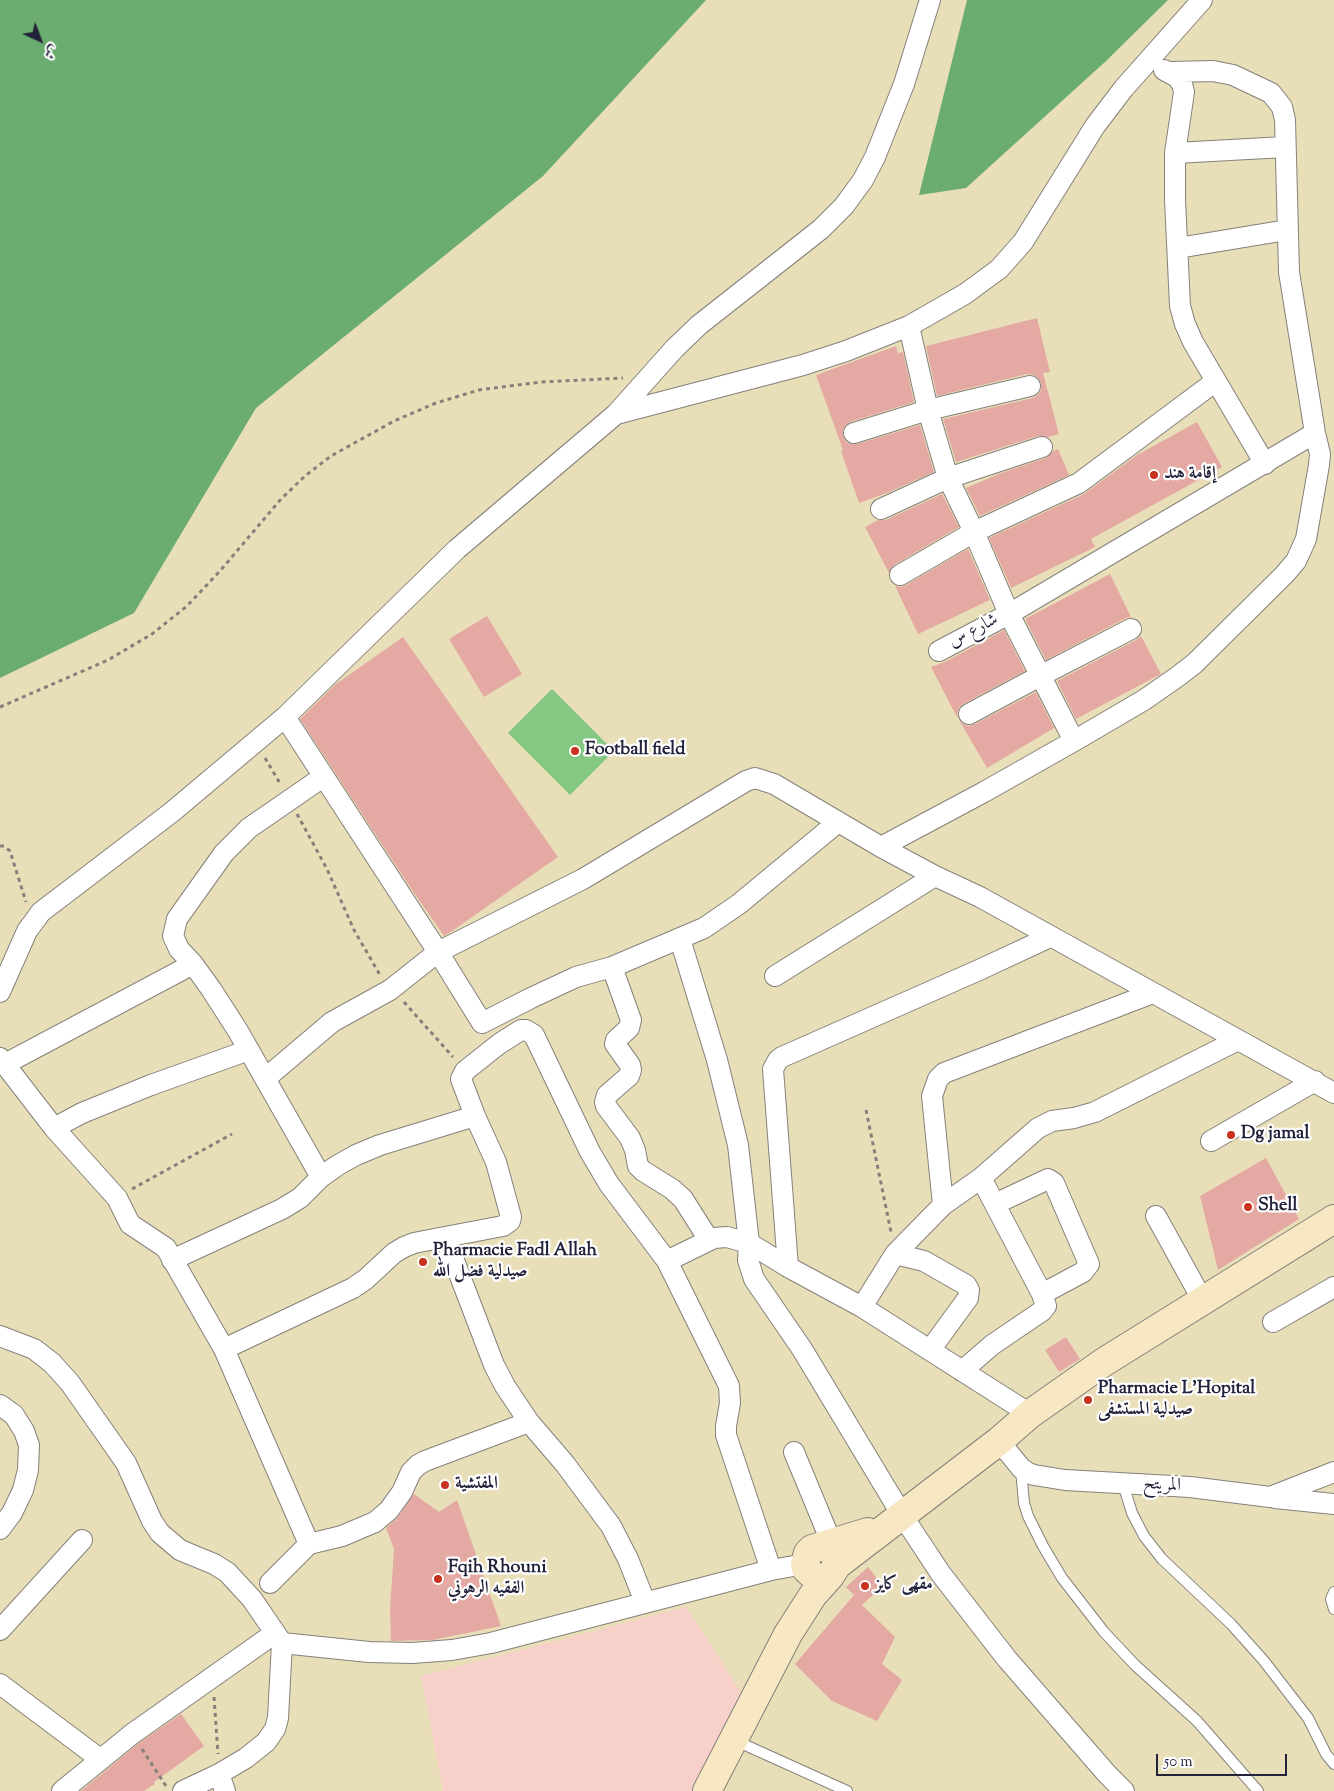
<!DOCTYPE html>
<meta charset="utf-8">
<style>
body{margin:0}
#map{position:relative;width:1334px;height:1791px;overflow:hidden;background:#e8dfb9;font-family:"Sorts Mill Goudy",Amiri,serif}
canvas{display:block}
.north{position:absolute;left:15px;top:15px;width:50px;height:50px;-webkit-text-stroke:4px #fff;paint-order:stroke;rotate:137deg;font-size:14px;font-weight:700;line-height:20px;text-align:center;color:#22223b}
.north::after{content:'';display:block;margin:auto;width:18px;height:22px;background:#22223b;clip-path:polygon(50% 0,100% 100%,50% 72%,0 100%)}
.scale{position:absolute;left:1156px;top:1754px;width:131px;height:22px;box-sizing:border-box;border:2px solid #22223b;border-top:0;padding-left:6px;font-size:15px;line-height:18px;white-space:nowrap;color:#22223b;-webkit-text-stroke:4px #fff;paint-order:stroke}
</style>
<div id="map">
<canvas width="1334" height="1791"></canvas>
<div class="north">ش</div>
<div class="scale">50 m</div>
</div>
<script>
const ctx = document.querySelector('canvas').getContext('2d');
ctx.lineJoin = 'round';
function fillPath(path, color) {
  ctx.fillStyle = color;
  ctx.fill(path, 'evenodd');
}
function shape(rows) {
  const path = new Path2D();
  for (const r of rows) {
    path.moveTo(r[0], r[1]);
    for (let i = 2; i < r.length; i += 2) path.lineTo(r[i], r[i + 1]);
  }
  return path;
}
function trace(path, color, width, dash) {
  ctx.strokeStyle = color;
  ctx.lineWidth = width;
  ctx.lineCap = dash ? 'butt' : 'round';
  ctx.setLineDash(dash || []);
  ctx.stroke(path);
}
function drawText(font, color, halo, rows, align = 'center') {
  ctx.font = font + ' "Sorts Mill Goudy",Amiri,serif';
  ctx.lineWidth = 4.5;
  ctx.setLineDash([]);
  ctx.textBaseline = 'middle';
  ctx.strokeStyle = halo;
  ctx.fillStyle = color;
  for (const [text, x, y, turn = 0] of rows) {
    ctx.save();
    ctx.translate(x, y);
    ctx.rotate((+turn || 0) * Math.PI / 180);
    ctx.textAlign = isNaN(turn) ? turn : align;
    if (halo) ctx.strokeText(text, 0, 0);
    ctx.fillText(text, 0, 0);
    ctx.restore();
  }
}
fillPath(shape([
 [686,1607,748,1703,698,1791,443,1791,421,1676]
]), '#f7d1c9');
fillPath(shape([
 [552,689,614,751,570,795,508,733]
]), '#84c882');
fillPath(shape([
 [0,0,706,0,543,176,256,408,134,613,0,678],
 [967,0,1168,0,1105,62,966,188,919,195]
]), '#6bac70');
fillPath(shape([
 [1037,318,1050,372,1043,373,1059,434,1048,437,1038,436,956,462,943,419,1033,398,1038,395,1041,390,1041,383,1038,378,1034,375,1027,374,937,396,926,346],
 [896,346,898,353,903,352,914,402,850,422,846,425,843,430,843,436,846,442,851,444,857,444,920,425,934,472,887,493,859,503,841,451,843,450,816,375],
 [1197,422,1222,467,1091,539,1095,547,1011,588,989,538,1084,494,1137,455],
 [1058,449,1069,475,980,516,966,488,1001,473,1046,458,1053,451],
 [942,494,959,527,894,565,889,573,865,527,878,520,886,520],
 [968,549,990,600,918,634,895,586,901,587,906,585],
 [1110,574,1131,617,1126,618,1046,660,1025,619],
 [487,616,522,674,484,697,449,639],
 [1004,630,1025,671,963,704,959,708,957,714,958,719,931,667,945,662],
 [1141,636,1161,674,1076,719,1057,681,1136,640],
 [403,637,558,857,452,931,444,936,408,884,300,719,336,684],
 [1036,692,1054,728,987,768,959,720,963,724,968,726,975,724],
 [1266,1158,1299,1219,1218,1270,1200,1196],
 [1066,1337,1080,1359,1059,1372,1045,1350],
 [414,1494,439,1512,457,1500,501,1626,433,1640,391,1641,390,1609,394,1549,386,1528,398,1517],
 [868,1567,883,1586,862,1605,895,1637,882,1664,902,1680,877,1721,832,1701,795,1664,854,1595,846,1587],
 [181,1714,204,1746,154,1782,155,1784,144,1791,81,1791,139,1743]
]), '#e4a9a3');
const lane = shape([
 [1021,1469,1024,1503,1028,1516,1043,1546,1062,1578,1104,1632,1135,1665,1197,1721,1258,1791],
 [1123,1484,1132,1513,1144,1536,1162,1559,1231,1624,1264,1661,1308,1718,1326,1754,1334,1764],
 [1334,1592,1331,1599,1334,1609],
 [734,1740,847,1791]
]);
const street = shape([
 [1164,70,1177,77,1182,84,1184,92,1175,153,1175,200,1180,306,1185,324,1193,342,1265,464],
 [1175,153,1285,147],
 [1178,248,1287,230],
 [909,326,928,410,948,478,974,532,1009,614,939,651],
 [616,414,803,365,846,351,909,326,965,294,999,269,1023,242,1095,126,1124,88,1202,0],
 [854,433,928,410,1030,386],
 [881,509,948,478,1042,447],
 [900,575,974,532,1079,483,1216,381],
 [969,714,1040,676,1131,629],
 [285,717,438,952,583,879,746,781,755,778,774,784,881,847,935,876,980,897,1334,1093],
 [1074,741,1144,700,1177,677,1194,664,1284,575,1296,561,1306,539,1319,465,1320,454,1315,433,1289,272,1285,120,1282,107,1271,93,1233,75,1213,71,1170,72],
 [881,847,984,792,1074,741,1009,614,1315,433],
 [680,939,717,1060,738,1145,749,1243,748,1260,754,1279,802,1349,902,1515,941,1574,1007,1659,1107,1774,1124,1791],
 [612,967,631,1020,629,1028,616,1040,615,1044,630,1065,631,1070,629,1076,607,1095,605,1102,606,1106,630,1138,635,1150,638,1166,643,1171,672,1189,683,1199,709,1240],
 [775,976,935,876],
 [0,992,27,931,41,912,172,812,285,717,457,549,616,414,675,348,699,325,821,229,844,206,863,180,875,157,904,84,930,0],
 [0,1058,54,1128,117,1198,130,1224,166,1248,224,1349,309,1544],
 [5,1064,193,964],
 [266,1078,332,1022,390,990,438,952,482,1023,531,998,576,977,612,967,704,928,739,904,838,822],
 [54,1128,82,1113,151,1085,249,1050],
 [1211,1141,1315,1081],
 [321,1177,238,1031,211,989,193,964,179,949,173,936,177,919,224,853,249,828,323,777],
 [995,1204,1048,1179,1054,1183,1089,1264,1083,1272,1042,1294],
 [943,1205,981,1178,1038,1128,1052,1121,1074,1118,1095,1112,1238,1040],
 [1156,1216,1203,1301],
 [895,1254,924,1261,966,1285,969,1290,968,1298,930,1350],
 [172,1260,282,1209,300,1198,321,1177,338,1165,356,1155,380,1145,475,1116],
 [667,1261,729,1386,730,1403,726,1426,726,1435,771,1570],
 [788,1267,773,1069,778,1060,782,1057,979,970,1050,937],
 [862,1307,895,1254,943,1205,932,1096,938,1079,944,1073,1153,993],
 [1273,1322,1334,1287],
 [0,1336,34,1349,52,1363,70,1383,126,1463,152,1521,160,1533,180,1550,214,1564,227,1572,252,1599,282,1643,369,1652,412,1653,452,1650,491,1643,771,1570,805,1564],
 [224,1349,353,1288,366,1279,394,1253,404,1247,414,1243,445,1237],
 [962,1371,992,1345,1042,1311,1046,1306,1042,1294,981,1178],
 [0,1405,14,1415,24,1431,29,1445,28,1470,23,1490,12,1513,0,1529],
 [999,1441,1021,1468,1028,1473,1034,1475,1065,1480,1190,1487,1270,1497,1334,1472],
 [794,1452,832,1544],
 [1275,1498,1334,1504],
 [270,1583,309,1544,342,1536,375,1522,389,1510,402,1492,411,1472,418,1465,425,1461,529,1422],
 [645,1602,628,1559,611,1526,565,1464,529,1422,505,1386,494,1365,445,1237,503,1226,510,1221,511,1217,496,1162,475,1116,461,1079,465,1071,499,1044,521,1030,526,1030,534,1035,590,1152,609,1184,667,1261,714,1238,727,1237,749,1243,788,1267,862,1307,1030,1414],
 [0,1630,82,1540],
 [0,1684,100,1759],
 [219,1774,225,1791],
 [62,1791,132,1734,275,1633],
 [183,1791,219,1774,246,1758,266,1742,275,1729,278,1718,282,1643]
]);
const secondary = shape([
 [824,1547,831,1550,836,1557,837,1565,830,1576,817,1579,806,1569,805,1564,808,1553,812,1549,868,1532],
 [837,1565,999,1441,1030,1414,1104,1362,1334,1219],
 [707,1791,788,1634,813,1595,830,1576]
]);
trace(lane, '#85807a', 12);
trace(street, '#85807a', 22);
trace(secondary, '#85807a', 30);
trace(shape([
 [0,707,108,660,152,634,187,606,220,571,281,499,305,476,331,456,394,421,436,403,479,390,541,382,623,378],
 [265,758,281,785],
 [297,814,327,869,354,930,380,975],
 [0,846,4,846,10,851,26,902],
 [404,1002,453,1057],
 [866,1110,891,1232],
 [132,1189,232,1134],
 [214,1697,218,1754],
 [142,1749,166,1786]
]), '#85807a', 3, [4, 4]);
trace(lane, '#fff', 10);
trace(street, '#fff', 20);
trace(secondary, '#f7e8c3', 28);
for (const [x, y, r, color] of [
 [1154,475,5,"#c8321e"],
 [575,751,5,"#c8321e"],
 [1231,1135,5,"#c8321e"],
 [1248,1207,5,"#c8321e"],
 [423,1262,5,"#c8321e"],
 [1088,1400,5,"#c8321e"],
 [445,1485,5,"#c8321e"],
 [438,1579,5,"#c8321e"],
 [865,1586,5,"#c8321e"]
]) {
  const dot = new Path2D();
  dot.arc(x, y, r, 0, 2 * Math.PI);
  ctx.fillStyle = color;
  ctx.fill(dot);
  trace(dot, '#fff', 2);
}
drawText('bold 18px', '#22223b', '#fff', [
 ["إقامة هند",1164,475],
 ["Football field",585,751],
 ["Dg jamal",1241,1135],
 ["Shell",1258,1207],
 ["Pharmacie Fadl Allah",433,1252],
 ["صيدلية فضل الله",433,1273],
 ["Pharmacie L'Hopital",1098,1390],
 ["صيدلية المستشفى",1098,1411],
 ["المفتشية",455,1485],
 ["Fqih Rhouni",448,1569],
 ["الفقيه الرهوني",448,1590],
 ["مقهى كايز",875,1586]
], 'left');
drawText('18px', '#22223b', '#fff', [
 ["شارع س",974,632,-28],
 ["المريتح",1162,1486,3]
]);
</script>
